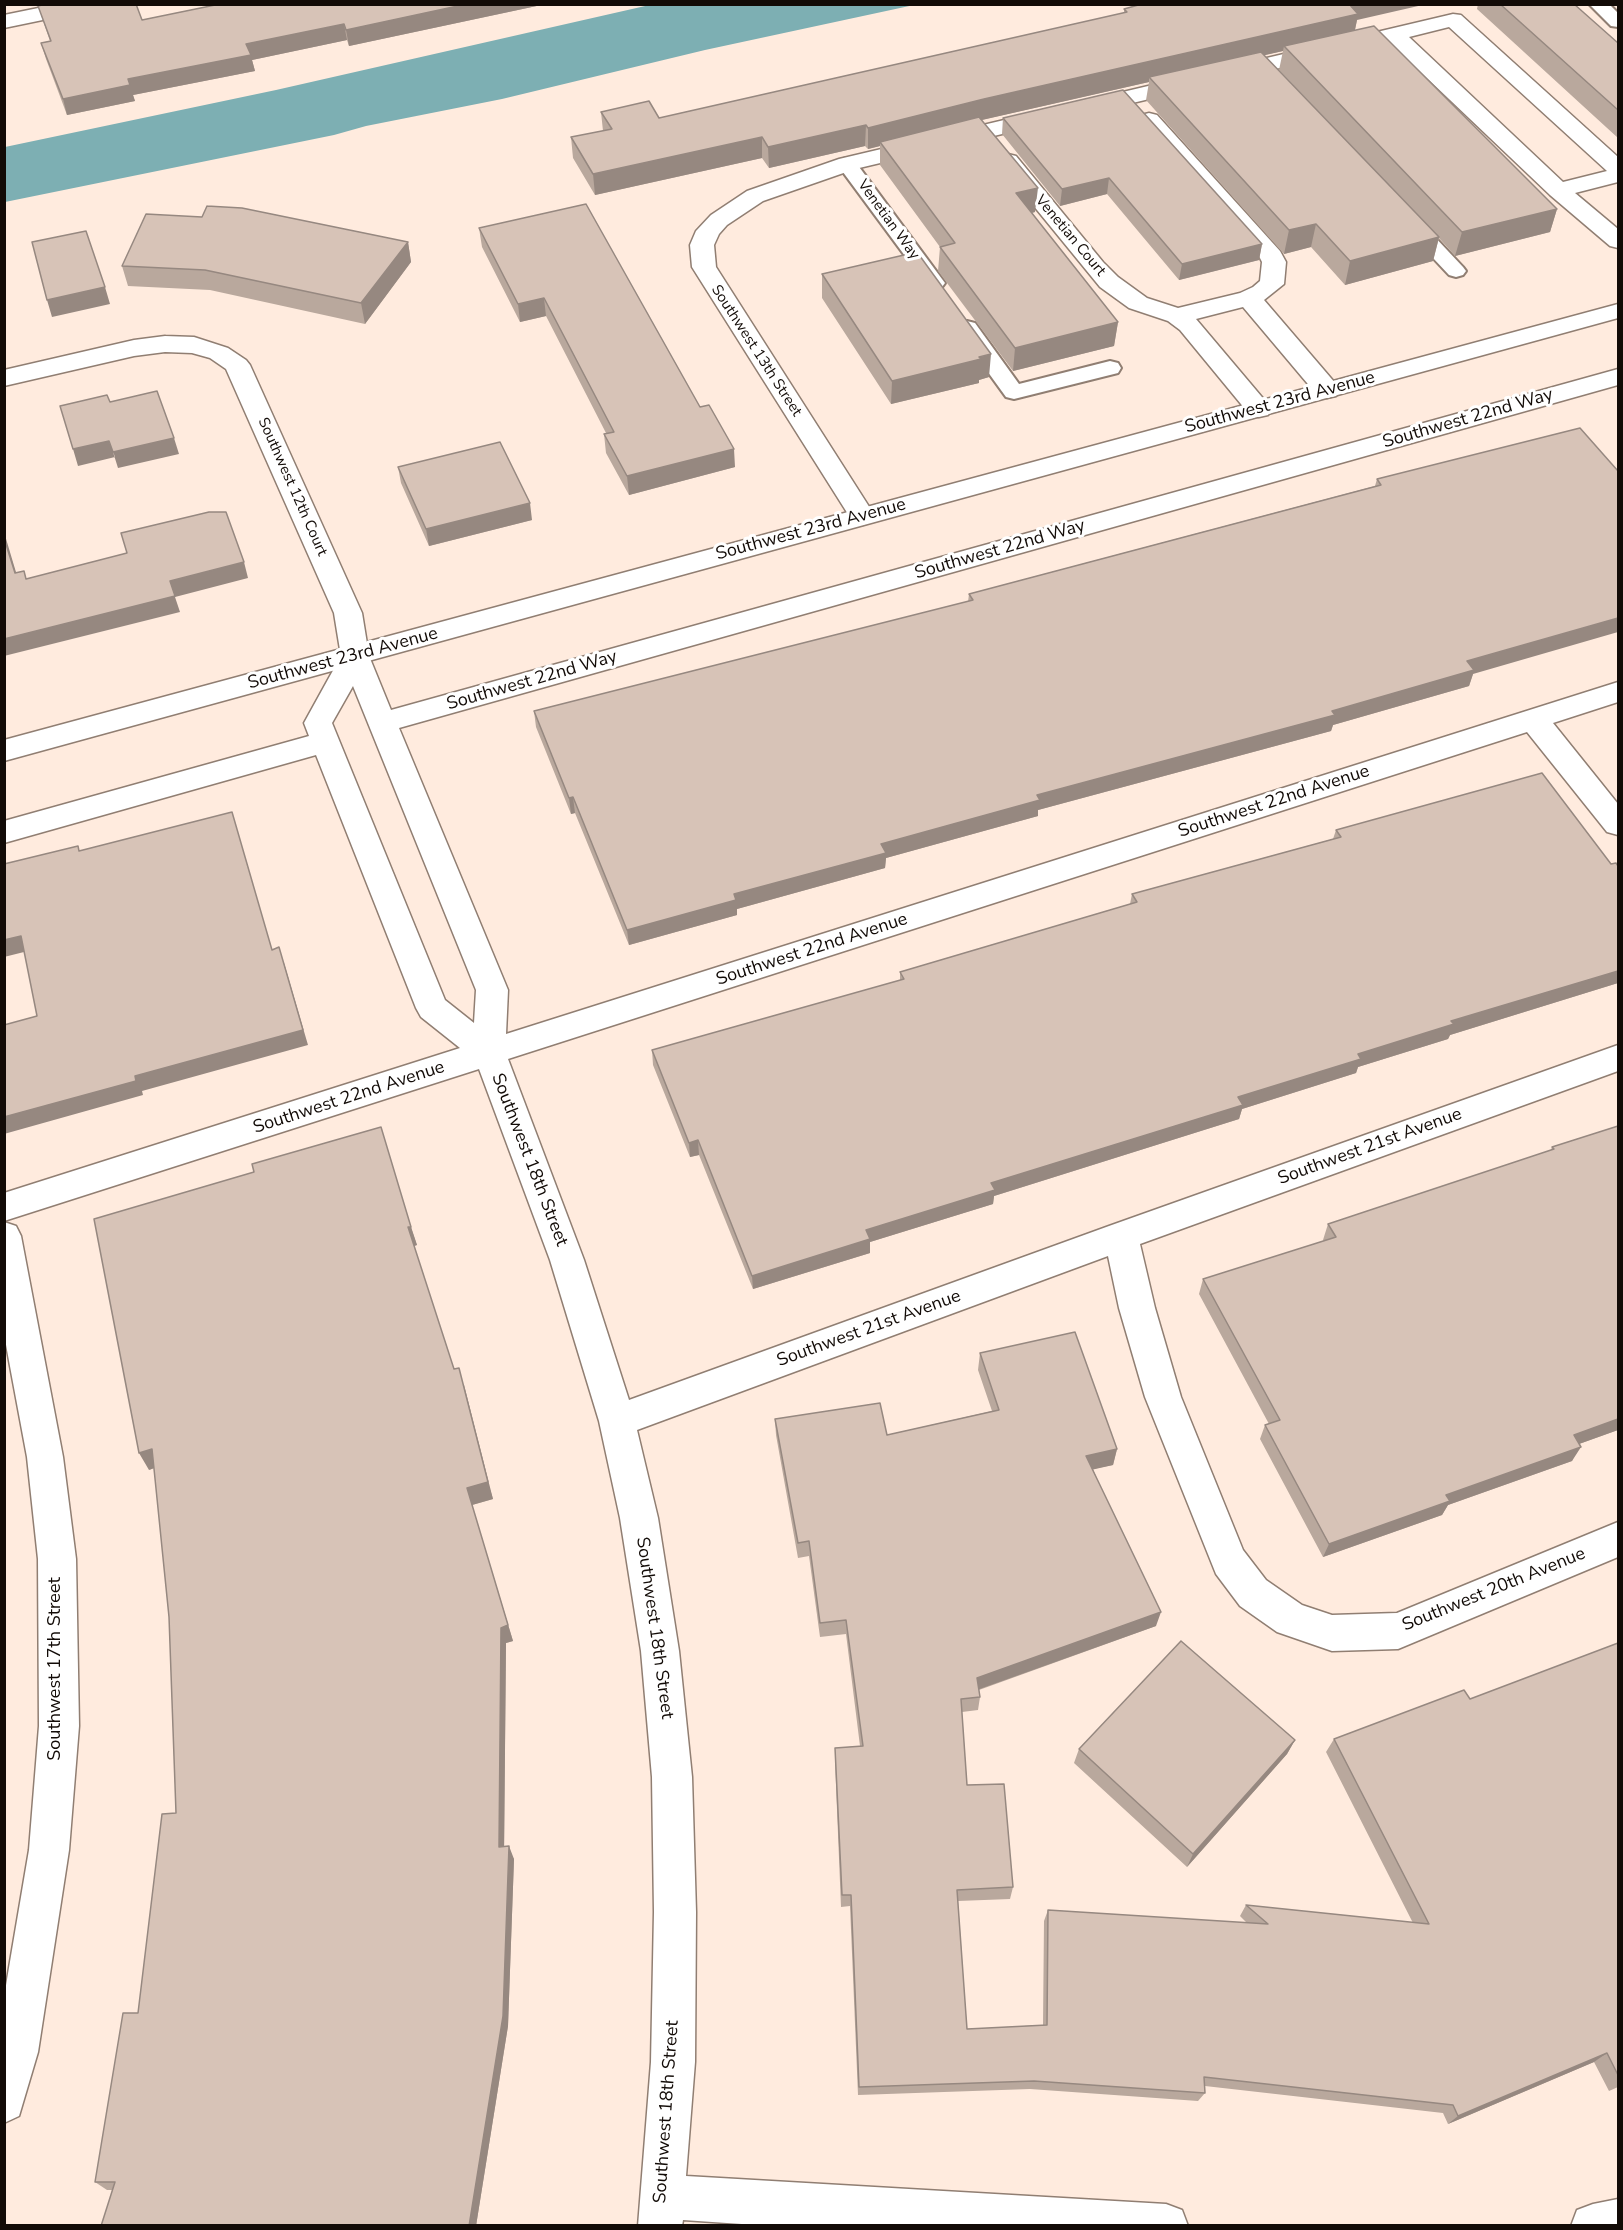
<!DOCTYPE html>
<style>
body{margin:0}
#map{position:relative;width:1623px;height:2230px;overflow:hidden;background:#ffebde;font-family:"Nunito Sans",sans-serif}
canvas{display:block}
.frame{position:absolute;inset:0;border:6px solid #120b07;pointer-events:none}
</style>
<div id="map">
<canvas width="1623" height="2230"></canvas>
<div class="frame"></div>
</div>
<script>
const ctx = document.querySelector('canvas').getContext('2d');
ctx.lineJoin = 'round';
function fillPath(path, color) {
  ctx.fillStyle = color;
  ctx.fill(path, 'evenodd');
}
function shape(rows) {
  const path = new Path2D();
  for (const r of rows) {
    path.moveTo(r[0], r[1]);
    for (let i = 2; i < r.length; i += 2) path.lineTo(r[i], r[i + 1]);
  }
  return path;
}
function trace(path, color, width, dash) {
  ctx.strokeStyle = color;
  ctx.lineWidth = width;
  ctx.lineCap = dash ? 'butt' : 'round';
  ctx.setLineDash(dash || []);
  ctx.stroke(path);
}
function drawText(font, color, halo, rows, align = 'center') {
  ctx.font = font + ' "Nunito Sans",sans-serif';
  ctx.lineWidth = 6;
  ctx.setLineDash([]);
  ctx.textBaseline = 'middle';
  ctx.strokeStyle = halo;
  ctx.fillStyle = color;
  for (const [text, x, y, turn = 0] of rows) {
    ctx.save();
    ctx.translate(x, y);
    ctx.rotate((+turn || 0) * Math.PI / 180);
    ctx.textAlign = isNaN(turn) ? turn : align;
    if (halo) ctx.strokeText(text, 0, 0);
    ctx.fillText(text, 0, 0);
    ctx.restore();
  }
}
fillPath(shape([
 [654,4,914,5,705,50,502,99,366,126,334,135,5,202,5,147,276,90]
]), '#7dafb3');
const lane = shape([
 [1589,4,1609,4,1618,13,1618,27,1611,26,1589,4],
 [847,158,854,160,942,279,945,283,942,287,935,289,928,287,837,164,840,160,847,158],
 [1409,215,1416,217,1463,267,1466,271,1463,275,1456,277,1449,275,1402,225,1399,221,1402,217,1409,215],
 [967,321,975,323,1019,384,1110,361,1118,363,1121,368,1118,373,1014,399,1006,397,956,328,959,323,967,321]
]);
const street = shape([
 [58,4,101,4,98,8,91,10,4,28,4,15,58,4],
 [1453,14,1461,15,1618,157,1618,182,1575,193,1618,229,1618,248,1610,246,1550,195,1389,42,855,169,763,201,727,225,719,234,714,245,716,267,875,516,871,522,862,525,853,522,692,267,690,245,696,231,711,215,747,191,839,159,1453,14],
 [1449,27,1607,171,1563,182,1409,37,1449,27],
 [1149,113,1157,115,1280,251,1286,262,1284,284,1264,300,1336,384,1340,390,1336,396,1327,398,1318,396,1243,307,1196,319,1272,409,1268,415,1259,417,1250,415,1180,330,1168,321,1129,308,1100,287,997,161,1000,156,1008,154,1016,156,1103,262,1118,277,1147,298,1178,308,1240,293,1253,287,1260,281,1262,262,1258,254,1141,125,1138,120,1141,115,1149,113],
 [165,336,194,337,228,348,246,360,250,365,362,613,369,656,391,710,1618,369,1618,385,399,728,508,990,506,1034,1618,682,1618,702,1553,723,1618,804,1618,835,1607,832,1527,732,508,1059,584,1260,629,1400,1109,1226,1618,1045,1618,1071,1140,1244,1155,1308,1181,1397,1243,1550,1266,1580,1302,1605,1332,1615,1397,1613,1618,1522,1618,1557,1398,1649,1332,1651,1277,1632,1240,1606,1216,1574,1145,1397,1119,1308,1108,1256,637,1430,658,1518,679,1651,692,1777,696,1912,695,2062,686,2176,1166,2204,1182,2210,1188,2226,771,2226,683,2220,682,2226,638,2226,651,2062,654,1912,652,1777,641,1651,620,1518,599,1421,550,1260,479,1069,4,1221,4,1193,460,1048,421,1017,416,1008,316,755,4,843,4,821,309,736,304,723,341,656,334,613,226,369,210,358,192,353,165,352,134,356,4,386,4,370,134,340,165,336],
 [353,686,476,990,474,1023,445,1000,332,723,353,686],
 [4,1222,16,1226,21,1236,63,1457,76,1559,79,1726,69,1850,38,2052,19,2116,4,2123,4,1997,29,1850,39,1726,38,1559,27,1457,4,1334,4,1222],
 [1618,2199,1618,2226,1571,2226,1577,2210,1593,2204,1618,2199]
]);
const secondary = shape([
 [1618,304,1618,318,4,761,4,740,1618,304]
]);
trace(lane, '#907e72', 4);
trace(street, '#907e72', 3);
trace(secondary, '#907e72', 3);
fillPath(lane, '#fff');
fillPath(street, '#fff');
fillPath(secondary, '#fff');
fillPath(shape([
 [220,4,546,4,349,46,347,40,252,60,255,71,133,95,135,101,67,115,46,59,41,43,50,41,38,6,142,20],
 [1478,4,1574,4,1618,43,1618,138,1477,9],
 [1124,9,1357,20,1355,30,1557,209,1550,232,1455,256,1439,238,1433,261,1345,285,1311,247,1284,254,1146,100,1149,82,981,120,1035,212,1032,213,1118,322,1114,346,1013,371,938,271,940,247,880,165,880,146,868,149,865,146,769,168,762,158,595,195,573,158,571,137,603,131,601,112,659,118,1124,13],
 [1283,51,1279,70,1378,174,1264,55],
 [1003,118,1262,244,1259,260,1179,280,1107,194,1060,206,1002,134],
 [479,228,700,407,735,467,629,495,606,453,604,434,606,433,546,316,520,322,482,247],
 [408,242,411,262,365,324,210,290,128,286,122,266],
 [822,274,989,377,979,380,979,383,891,404,822,298],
 [1580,428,1473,674,1469,686,1333,725,1331,731,1038,810,1038,816,886,858,885,868,737,909,737,915,629,945,575,813,571,814,536,727,534,711,968,602,969,594,1375,486,1377,479],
 [398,467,532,520,429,546,401,483],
 [1336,830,1611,864,1618,866,1618,983,1450,1035,1448,1039,1358,1067,1356,1073,1242,1109,1239,1119,994,1196,993,1204,870,1242,870,1253,753,1289,699,1155,690,1157,653,1065,652,1050,900,981,900,972,1130,904,1132,894,1333,839],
 [1618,1126,1618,1430,1579,1444,1572,1461,1448,1505,1442,1515,1323,1557,1260,1439,1265,1425,1269,1424,1199,1294,1203,1279,1324,1241,1323,1240,1328,1224,1551,1150,1552,1147],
 [411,1227,417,1245,414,1246,493,1499,472,1505,513,1641,506,1643,504,1847,514,1859,508,2026,476,2226,101,2226,113,2190,107,2190,95,2182,138,2013,176,1813,169,1617,154,1468,149,1470],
 [980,1353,1117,1449,1113,1465,1093,1469,1156,1626,979,1690,980,1697,978,1710,962,1712,967,1785,1013,1887,1010,1899,958,1901,967,2029,1043,2025,1044,1921,1048,1910,1247,1923,1240,1916,1246,1905,1413,1923,1326,1752,1334,1739,1470,1699,1618,1643,1618,2087,1609,2091,1594,2062,1448,2124,1443,2113,1205,2086,1205,2093,1198,2101,1030,2089,858,2095,850,1906,841,1907,835,1761,835,1748,860,1746,846,1634,820,1637,809,1556,798,1558,776,1435,775,1419,887,1435,992,1411,978,1370],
 [1295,1740,1287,1754,1187,1867,1074,1763,1079,1749]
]), '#b9a89d');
fillPath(shape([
 [467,4,546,4,349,46,346,30],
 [1346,4,1427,4,1357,20,1354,34,1284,46,1283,51,1153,81,1149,77,1149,82,982,120,883,145,880,142,880,146,868,149,868,128],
 [344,24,347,40,252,60,255,71,133,95,135,101,67,115,63,99,246,44],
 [866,125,865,146,769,168,768,147],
 [762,137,762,158,595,195,593,174],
 [1109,178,1107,194,1060,206,1062,189],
 [1038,188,1035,212,1014,217,1016,193],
 [1557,209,1550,232,1455,256,1462,232],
 [1316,224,1311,247,1284,254,1289,230],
 [1439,237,1433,261,1345,285,1350,261],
 [408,242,411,262,365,324,361,303],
 [1262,244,1259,260,1179,280,1182,264],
 [105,287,110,304,52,317,47,300],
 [544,298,546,316,520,322,518,304],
 [1118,322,1114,346,1013,371,1015,348],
 [991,354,989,377,979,380,979,383,891,404,892,381],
 [174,438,179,454,118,468,113,452],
 [109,441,115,457,78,466,73,449],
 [734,449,735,467,629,495,627,476],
 [530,503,532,520,429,546,426,529],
 [4,532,21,589,15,573,4,538],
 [244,562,248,578,175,597,180,612,4,656,4,639,170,581],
 [1618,618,1618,632,1473,674,1469,686,1333,725,1331,731,1038,810,1038,816,886,858,885,868,737,909,737,915,629,945,627,930,881,844,1037,795,1332,711,1467,661],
 [573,797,575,813,571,814,569,798],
 [21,936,28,951,4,957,4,940],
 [284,963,308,1045,142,1091,143,1095,4,1134,4,1117,135,1076],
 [1618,971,1618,983,1450,1035,1448,1039,1358,1067,1356,1073,1242,1109,1239,1119,994,1196,993,1204,870,1242,870,1253,753,1289,752,1276,866,1230,991,1183,1451,1021],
 [698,1140,699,1155,690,1157,689,1143],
 [408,1227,411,1227,417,1245,414,1246],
 [464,1385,493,1499,472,1505,513,1641,506,1643,504,1859,499,1847,467,1488],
 [1618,1419,1618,1430,1565,1449,1574,1435],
 [1581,1447,1572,1461,1448,1505,1442,1515,1323,1557,1329,1544,1446,1495],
 [152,1449,162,1465,149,1470,139,1453],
 [1117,1449,1113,1465,1082,1472,1086,1456],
 [1161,1612,1156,1626,974,1691,977,1678],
 [1295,1740,1287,1754,1187,1867,1193,1854],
 [509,1846,514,1859,508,2026,476,2226,469,2226],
 [1607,2053,1594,2062,1448,2124,1458,2116]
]), '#968880');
const building = shape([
 [46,4,136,4,142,20,220,4,467,4,346,30,344,24,246,44,251,55,128,79,130,85,63,99,41,43,51,41,38,6,46,4],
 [1142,4,1349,4,1358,14,984,99,868,128,866,125,768,147,762,137,593,174,571,137,612,129,601,112,649,101,659,118,1127,12,1124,9,1142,4],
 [1500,4,1574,4,1618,43,1618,110,1500,4],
 [1374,26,1557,209,1462,232,1284,46,1374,26],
 [1261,52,1439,237,1350,261,1316,224,1289,230,1149,77,1261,52],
 [1123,90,1262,244,1182,264,1109,178,1062,189,1003,118,1123,90],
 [979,117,1038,188,1016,193,1118,322,1015,348,940,247,955,243,880,142,979,117],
 [586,204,700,407,709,405,734,449,627,476,604,434,614,432,544,298,518,304,479,228,586,204],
 [207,206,242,208,408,242,361,303,205,270,122,266,146,214,202,217,207,206],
 [86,231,105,287,47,300,32,242,86,231],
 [917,252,991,354,979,357,981,359,892,381,822,274,917,252],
 [157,391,174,438,113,452,109,441,73,449,60,406,107,395,110,402,157,391],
 [1580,428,1618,471,1618,618,1467,661,1474,670,1332,711,1335,715,1037,795,1040,800,881,844,886,853,734,894,736,900,627,930,573,797,569,798,534,711,973,600,969,594,1381,485,1377,479,1580,428],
 [500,442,530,503,426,529,398,467,500,442],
 [209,512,226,512,244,562,170,581,175,596,4,639,4,538,15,573,24,571,26,579,127,553,121,533,209,512],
 [1542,773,1611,864,1616,863,1618,866,1618,971,1451,1021,1454,1024,1358,1054,1361,1059,1238,1097,1243,1105,991,1183,995,1190,866,1230,870,1239,752,1276,698,1140,689,1143,652,1050,904,979,900,972,1137,902,1132,894,1341,837,1336,830,1542,773],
 [232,812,272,950,279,947,303,1030,135,1076,136,1081,4,1117,4,1025,37,1016,21,936,4,940,4,864,78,846,79,851,232,812],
 [1618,1126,1618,1419,1574,1435,1581,1447,1446,1495,1450,1501,1329,1544,1265,1425,1280,1420,1203,1279,1336,1237,1328,1224,1554,1149,1552,1147,1618,1126],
 [381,1127,411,1227,408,1227,454,1369,459,1368,488,1482,467,1488,508,1625,501,1628,499,1847,509,1846,503,2016,469,2226,101,2226,115,2182,95,2182,123,2013,138,2013,162,1814,176,1813,169,1617,152,1449,139,1453,94,1219,254,1172,252,1164,381,1127],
 [1075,1332,1117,1449,1086,1456,1161,1612,977,1678,980,1697,961,1699,967,1785,1004,1784,1013,1887,957,1890,967,2029,1047,2025,1048,1910,1268,1924,1246,1905,1429,1924,1334,1739,1464,1690,1470,1699,1618,1643,1618,2075,1607,2053,1458,2116,1453,2105,1204,2077,1205,2093,1034,2081,859,2087,851,1895,842,1895,835,1748,863,1746,846,1620,820,1623,809,1541,798,1543,775,1419,880,1403,887,1435,999,1410,980,1353,1075,1332],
 [1181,1641,1295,1740,1193,1854,1079,1749,1181,1641]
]);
fillPath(building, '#d7c3b7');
trace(building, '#968880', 1.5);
drawText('15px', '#120b07', '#fff', [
 ["Venetian Way",888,220,54],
 ["Venetian Court",1070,236,50],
 ["Southwest 13th Street",756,351,57],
 ["Southwest 12th Court",292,487,66]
]);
drawText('18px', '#120b07', '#fff', [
 ["Southwest 23rd Avenue",1280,403,-15],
 ["Southwest 22nd Way",1468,419,-16],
 ["Southwest 23rd Avenue",811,530,-15],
 ["Southwest 22nd Way",1000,550,-16],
 ["Southwest 23rd Avenue",343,659,-15],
 ["Southwest 22nd Way",532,681,-16],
 ["Southwest 22nd Avenue",1274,802,-18],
 ["Southwest 22nd Avenue",812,950,-18],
 ["Southwest 22nd Avenue",349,1098,-18],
 ["Southwest 21st Avenue",1370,1147,-20],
 ["Southwest 18th Street",529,1160,69],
 ["Southwest 21st Avenue",869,1329,-20],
 ["Southwest 20th Avenue",1494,1590,-22],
 ["Southwest 18th Street",654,1628,82],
 ["Southwest 17th Street",56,1669,-90],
 ["Southwest 18th Street",667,2112,-86]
]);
</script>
